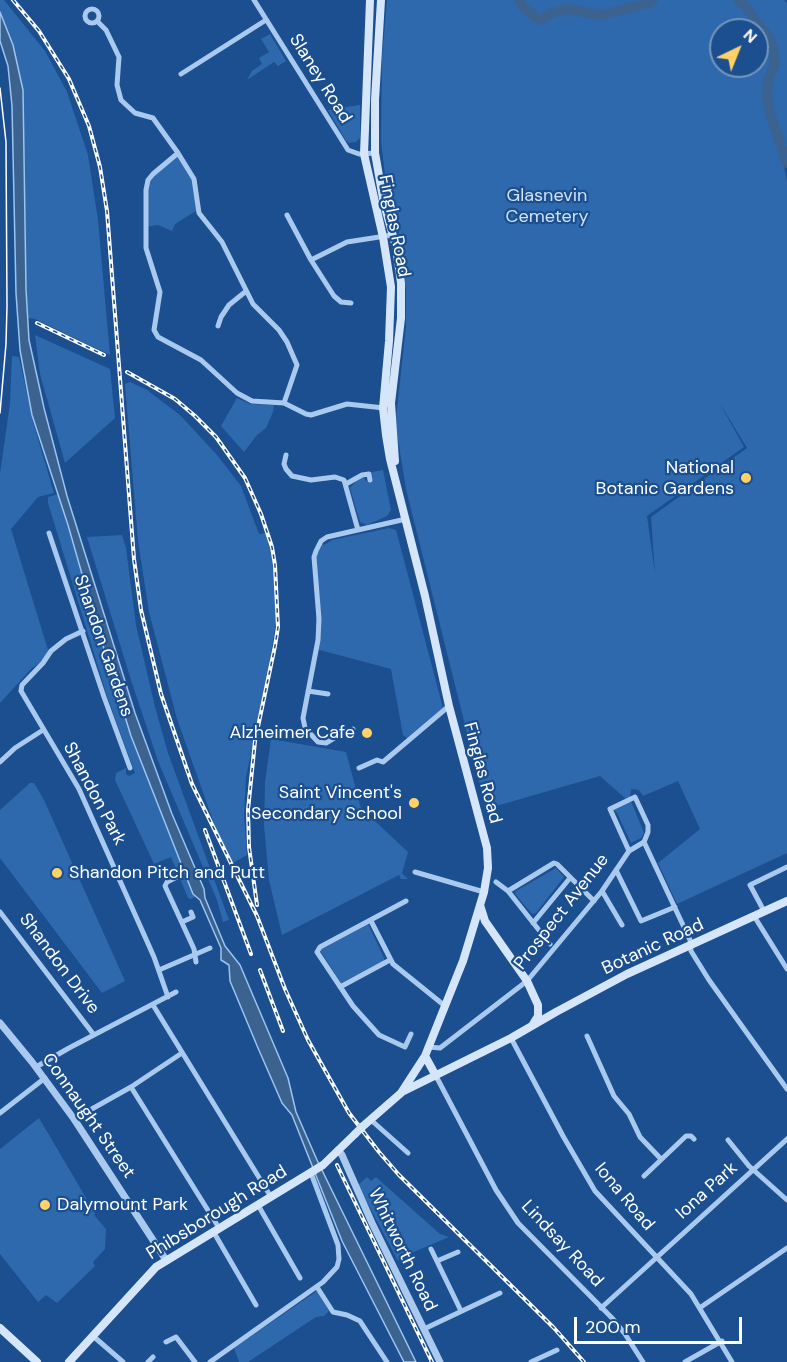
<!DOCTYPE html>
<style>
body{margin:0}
#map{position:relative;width:787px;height:1362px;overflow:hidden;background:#1b4f8f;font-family:"DM Sans",sans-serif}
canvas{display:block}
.north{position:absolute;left:709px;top:18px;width:60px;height:60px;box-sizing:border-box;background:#1b4f8f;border:2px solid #7695bc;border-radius:50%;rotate:43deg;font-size:16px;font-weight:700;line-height:24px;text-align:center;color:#fff}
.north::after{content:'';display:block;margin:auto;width:21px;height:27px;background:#ffd166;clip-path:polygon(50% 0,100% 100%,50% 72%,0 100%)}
.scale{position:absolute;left:574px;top:1317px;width:168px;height:27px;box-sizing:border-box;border:3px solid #fff;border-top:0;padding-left:8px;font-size:18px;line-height:21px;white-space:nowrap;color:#fff;-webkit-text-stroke:4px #1b4f8f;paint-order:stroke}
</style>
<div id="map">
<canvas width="787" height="1362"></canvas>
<div class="north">N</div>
<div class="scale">200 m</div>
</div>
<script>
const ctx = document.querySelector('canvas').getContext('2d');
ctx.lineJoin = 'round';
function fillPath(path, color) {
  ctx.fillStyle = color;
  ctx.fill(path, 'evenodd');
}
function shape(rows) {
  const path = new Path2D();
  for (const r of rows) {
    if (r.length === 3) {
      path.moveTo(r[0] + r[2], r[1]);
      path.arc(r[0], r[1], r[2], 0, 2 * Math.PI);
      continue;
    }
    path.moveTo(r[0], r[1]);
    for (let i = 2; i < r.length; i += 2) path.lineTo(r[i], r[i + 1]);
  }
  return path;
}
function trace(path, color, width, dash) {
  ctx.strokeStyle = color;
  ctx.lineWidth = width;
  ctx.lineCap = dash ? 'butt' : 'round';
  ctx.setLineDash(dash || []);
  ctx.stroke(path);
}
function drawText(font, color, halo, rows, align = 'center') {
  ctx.font = font + ' "DM Sans",sans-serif';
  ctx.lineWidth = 4.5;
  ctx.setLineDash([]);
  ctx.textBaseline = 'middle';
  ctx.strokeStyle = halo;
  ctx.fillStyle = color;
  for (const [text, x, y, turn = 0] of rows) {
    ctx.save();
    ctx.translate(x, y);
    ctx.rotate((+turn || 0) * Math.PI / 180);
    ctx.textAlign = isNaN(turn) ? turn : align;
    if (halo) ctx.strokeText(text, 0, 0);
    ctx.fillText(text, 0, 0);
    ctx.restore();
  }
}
fillPath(shape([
 [0,0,4,0,45,51,67,92,88,155,98,220,110,355,35,319,28,318,13,45,0,12],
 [387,0,784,0,787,3,787,161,769,104,764,105,782,156,787,181,787,853,677,904,658,863,700,829,678,781,643,796,639,790,631,789,630,797,626,799,600,776,486,809,406,489,397,433,396,418,406,327,406,291,402,244,387,192,381,140,382,59],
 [721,30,757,30,757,66,721,66],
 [719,402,747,448,651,517,655,574,647,516,744,447],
 [270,34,286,61,278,66,274,62,247,80,252,71,262,64,259,58,269,52,261,39],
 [360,105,360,138,356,142,349,143,346,141,328,110],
 [178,153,194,179,199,209,175,224,172,231,158,225,145,227,148,180],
 [35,335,110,369,115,418,65,463,40,374],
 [12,356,19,357,33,422,54,493,38,497,11,529,48,650,44,660,32,668,0,703,0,474,10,403],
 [130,382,147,390,180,415,217,455,241,486,259,534,267,533,273,561,277,615,268,673,246,777,244,815,247,855,233,863,216,829,177,719,149,612,138,541,125,384],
 [237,398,250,404,274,405,273,412,266,428,257,435,244,452,221,426],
 [383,470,391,510,387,516,367,525,360,522,350,488,360,477,363,477,366,481,373,480,372,472],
 [58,494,131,736,193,894,197,896,191,899,188,898,171,857,154,864,115,780,116,773,126,768,126,774,129,776,135,773,107,696,48,503,48,497],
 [389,528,396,530,443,708,407,738,403,735,391,669,316,649,316,551,321,541,324,545,332,540],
 [122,535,126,548,136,625,155,707,168,753,229,920,223,922,217,900,158,761,131,680,87,537],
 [271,739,346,752,361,808,408,852,402,873,408,879,401,879,399,875,282,935,269,880,264,825,265,782],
 [30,783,34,783,44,800,125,981,102,993,0,858,0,810],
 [631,801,644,833,641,838,631,843,617,813,613,809],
 [556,868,564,877,536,913,532,914,515,894,516,891],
 [368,924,384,958,384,961,341,983,320,950],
 [39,1118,95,1213,94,1215,106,1229,105,1249,93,1262,95,1266,57,1303,46,1295,38,1302,0,1254,0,1149],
 [367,1177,371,1181,376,1177,440,1234,449,1237,402,1257,398,1261,358,1185],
 [317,1291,329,1311,324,1316,316,1317,248,1362,239,1362,234,1348]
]), '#2e69ad');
const water = shape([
 [0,12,13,45,23,90,26,289,29,340,44,408,67,496,135,713,172,814,204,889,205,898,225,946,240,965,288,1078,296,1112,317,1160,416,1362,404,1362,342,1241,292,1115,282,1103,258,1048,230,981,229,965,221,960,221,948,200,900,193,894,131,736,96,623,68,525,32,415,20,350,16,293,12,106,8,66,0,41,0,12]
]);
fillPath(water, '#3c6290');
trace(water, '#9cc4f0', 1.5);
trace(shape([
 [519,0,523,7,540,20,552,13,567,9,601,15,650,3,653,0],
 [738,0,745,6,768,36,773,47,775,64,768,80,767,97,770,113,787,163]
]), '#3c6290', 10);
trace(shape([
 [254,0,348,150,359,154,375,153],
 [92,16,7],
 [97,21,106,30,119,57,117,85,121,100,135,113,153,118,178,153,194,179,199,213,222,242,253,304,279,330,287,342,297,365,284,403],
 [181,74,266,20],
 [178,153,153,174,148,180,146,190,146,248,160,292,154,330,158,337,201,360,237,393,252,401,284,403,306,414,311,415,347,404,384,408],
 [287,215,311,260,347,242,392,235],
 [311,260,334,296,341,302,351,303],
 [218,326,221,317,229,305,245,292],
 [286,455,284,464,286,469,292,476,311,480,335,477,344,480,358,530],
 [346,484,362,475,369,474,370,480],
 [49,533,104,697,130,768],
 [83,631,66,639,51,651,43,663,22,685,21,691,79,789,154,957,168,997],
 [308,691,328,694],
 [353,729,344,732,326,743,318,742,305,728,303,718,318,640,319,619,314,557,316,551,321,541,327,537,406,519],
 [0,762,15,748,43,730],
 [359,768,377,760,383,762,449,706],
 [635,797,648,825,648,832,644,842,629,851,610,809,635,797],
 [644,842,690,940,691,951,709,980,787,1089],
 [616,870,641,921,675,907],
 [415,872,484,892],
 [177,877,167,882,165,886,194,949,196,962],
 [496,882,508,891],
 [602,891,622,925],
 [406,901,320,947,317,952,353,1006,379,1035,405,1047,411,1034],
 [764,911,750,885,787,867],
 [0,912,94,1035],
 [754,916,787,969],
 [371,921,393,964,445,1006],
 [182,922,193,917,191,912],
 [533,923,570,878],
 [550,944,508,891,554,863,557,864,594,901],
 [159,970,210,948],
 [340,987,390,960],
 [153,1005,271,1197],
 [587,1036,614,1096,629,1114,640,1137,661,1159],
 [511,1038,563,1136,595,1191,691,1294,732,1362],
 [429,1047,440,1048,527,981,602,891,629,851],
 [36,1067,69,1048,176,992],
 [436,1076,496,1190,518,1223,613,1319,625,1334,643,1362],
 [131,1087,219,1228],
 [0,1113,45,1078],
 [74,1119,131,1087,182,1053],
 [371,1120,408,1153],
 [728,1140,749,1166,787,1200],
 [644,1176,686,1136,691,1136,694,1139],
 [258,1205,300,1278],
 [213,1231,256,1305],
 [431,1249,461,1311],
 [437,1261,458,1252],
 [317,1287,333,1312,347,1315,360,1321,387,1362],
 [701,1307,787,1248],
 [601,1308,787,1139],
 [424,1329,500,1293],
 [93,1336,123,1362],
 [166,1342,176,1337,195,1362],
 [148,1362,153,1357],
 [210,1362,323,1282,337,1267,339,1259,338,1245,311,1173],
 [531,1362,557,1350],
 [685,1362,722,1341]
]), '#a9c9ee', 5);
trace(shape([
 [0,1023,32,1062,74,1119,166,1260],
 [338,1150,342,1155,372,1223,440,1362]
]), '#a9c9ee', 7);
trace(shape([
 [381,0,375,100,375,153,384,204,396,247,401,283,401,318,391,403,395,461],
 [480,905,485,921,527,981,538,1005,538,1016,533,1024],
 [425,1056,436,1076],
 [402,1092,511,1038,556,1012,627,974,787,901],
 [362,1127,401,1093,425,1056,463,961,484,892,488,868,487,848,449,706,425,596,390,459,386,435,383,408,389,341,391,287,383,237,364,154,370,0],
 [0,1328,37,1362],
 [69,1362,156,1267,323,1165,355,1134]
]), '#d6e6fa', 8);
trace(shape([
 [0,88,6,142,7,306,6,344,0,413]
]), '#fff', 1.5);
const rail = shape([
 [13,0,39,31,69,79,89,126,100,167,107,211,134,559,141,610,161,694,192,784,257,916,285,989,308,1040,349,1113,379,1152,399,1175,554,1328,584,1362],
 [37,323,104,355],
 [127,372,175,399,195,416,216,437,245,478,261,514,272,547,275,565,278,627,275,646,255,741,248,810,249,847,257,905],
 [205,830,251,954],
 [260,970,283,1031],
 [337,1165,432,1362]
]);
trace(rail, '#fff', 4);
trace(rail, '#1b4f8f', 1.5, [4.5]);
trace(shape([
 [355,1134,362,1127]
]), '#d6e6fa', 8);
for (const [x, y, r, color] of [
 [746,478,6,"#ffd166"],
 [367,733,6,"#ffd166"],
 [414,803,6,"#ffd166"],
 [57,873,6,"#ffd166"],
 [45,1205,6,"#ffd166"]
]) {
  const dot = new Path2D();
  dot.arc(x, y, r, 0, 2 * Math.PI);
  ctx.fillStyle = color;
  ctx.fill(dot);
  trace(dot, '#1b4f8f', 2);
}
drawText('18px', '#fff', '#1b4f8f', [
 ["Slaney Road",320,79,58],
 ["Finglas Road",394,226,79],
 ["Shandon Gardens",103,646,71],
 ["Finglas Road",482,773,75],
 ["Shandon Park",94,794,62],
 ["Prospect Avenue",562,912,-52],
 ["Botanic Road",653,947,-25],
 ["Shandon Drive",59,964,53],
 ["Connaught Street",88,1116,55],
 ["Iona Park",707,1191,-42],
 ["Iona Road",624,1197,50],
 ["Phibsborough Road",217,1213,-32],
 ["Lindsay Road",562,1244,47],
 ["Whitworth Road",402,1250,64]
]);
drawText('18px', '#cfe3fa', '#1b4f8f', [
 ["Glasnevin",547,196],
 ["Cemetery",547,217]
]);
drawText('18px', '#fff', '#1b4f8f', [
 ["National",734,468],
 ["Botanic Gardens",734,489],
 ["Alzheimer Cafe",355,733],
 ["Saint Vincent's",402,793],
 ["Secondary School",402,814],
 ["Shandon Pitch and Putt",69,873,"left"],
 ["Dalymount Park",57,1205,"left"]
], 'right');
</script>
